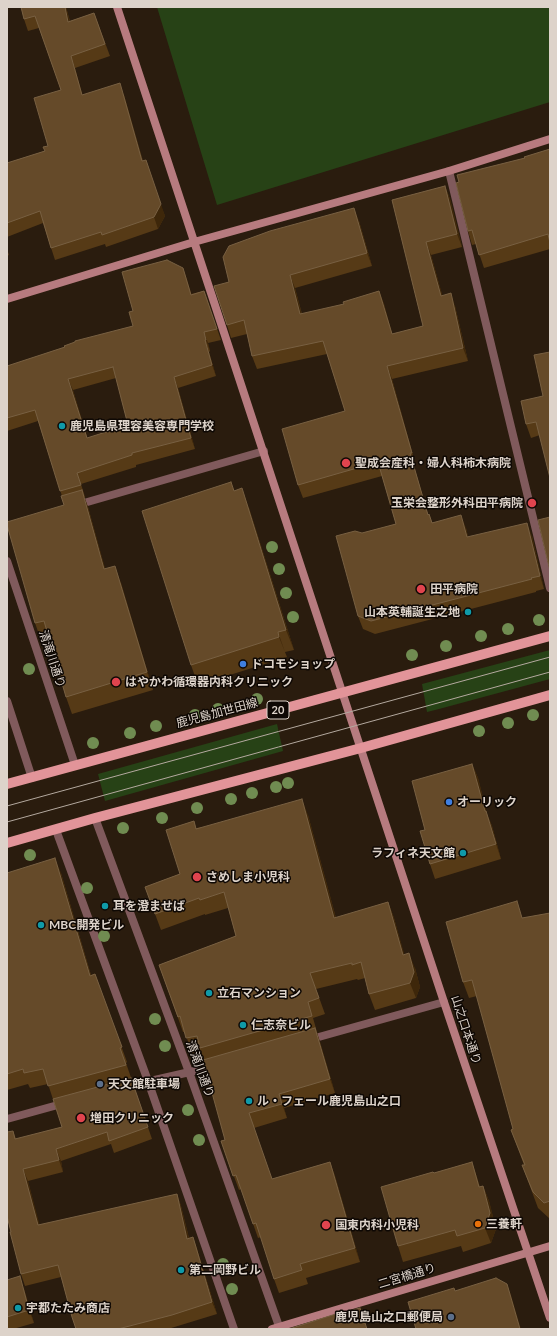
<!DOCTYPE html>
<meta charset="utf-8">
<style>
body{margin:0}
#map{position:relative;width:557px;height:1336px;overflow:hidden;background:#2a1c0e;font-family:Lato,sans-serif}
canvas{display:block}
.frame{position:absolute;inset:0;border:8px solid #ddd3ca;pointer-events:none}
</style>
<div id="map">
<canvas width="557" height="1336"></canvas>
<div class="frame"></div>
</div>
<script>
const ctx = document.querySelector('canvas').getContext('2d');
ctx.lineJoin = 'round';
function fillPath(path, color) {
  ctx.fillStyle = color;
  ctx.fill(path, 'evenodd');
}
function shape(rows) {
  const path = new Path2D();
  for (const r of rows) {
    path.moveTo(r[0], r[1]);
    for (let i = 2; i < r.length; i += 2) path.lineTo(r[i], r[i + 1]);
  }
  return path;
}
function trace(path, color, width, dash) {
  ctx.strokeStyle = color;
  ctx.lineWidth = width;
  ctx.lineCap = dash ? 'butt' : 'round';
  ctx.setLineDash(dash || []);
  ctx.stroke(path);
}
function drawText(font, color, halo, rows, align = 'center') {
  ctx.font = font + ' Lato,"Noto Sans JP",sans-serif';
  ctx.lineWidth = 3;
  ctx.setLineDash([]);
  ctx.textBaseline = 'middle';
  ctx.strokeStyle = halo;
  ctx.fillStyle = color;
  for (const [text, x, y, turn = 0] of rows) {
    ctx.save();
    ctx.translate(x, y);
    ctx.rotate((+turn || 0) * Math.PI / 180);
    ctx.textAlign = isNaN(turn) ? turn : align;
    if (halo) ctx.strokeText(text, 0, 0);
    ctx.fillText(text, 0, 0);
    ctx.restore();
  }
}
fillPath(shape([
 [157,7,550,7,550,102,217,205],
 [550,650,550,679,439,709,427,712,422,684],
 [277,724,283,751,105,801,98,774]
]), '#274216');
trace(shape([
 [449,171,550,588],
 [77,505,264,451],
 [7,561,75,765],
 [7,701,32,778],
 [95,818,189,1072,280,1329],
 [56,830,148,1081,234,1329],
 [308,1040,444,1002],
 [124,1087,216,1066],
 [7,1119,65,1103]
]), '#805a5c', 8);
trace(shape([
 [117,7,444,1002,550,1318],
 [7,299,194,242,449,171,550,139],
 [272,1329,550,1246]
]), '#b77b7f', 8);
trace(shape([
 [7,784,550,636],
 [7,843,95,818,361,748,550,695]
]), '#e29499', 10);
trace(shape([
 [7,806,550,657],
 [7,822,550,672]
]), '#b4a99f', 1);
ctx.fillStyle = '#708c51';
for (const [x, y] of [
 [272,547],
 [279,569],
 [286,593],
 [293,617],
 [539,620],
 [508,629],
 [481,636],
 [446,646],
 [412,655],
 [29,669],
 [257,699],
 [218,709],
 [195,715],
 [533,715],
 [508,723],
 [156,726],
 [479,731],
 [130,733],
 [93,743],
 [288,783],
 [276,787],
 [252,793],
 [231,799],
 [197,808],
 [162,818],
 [123,828],
 [30,855],
 [87,888],
 [104,936],
 [155,1019],
 [165,1046],
 [188,1110],
 [199,1140],
 [223,1264],
 [232,1289]
]) {
  ctx.beginPath();
  ctx.arc(x, y, 6, 0, 2 * Math.PI);
  ctx.fill();
}
fillPath(shape([
 [21,7,66,7,70,21,94,13,110,56,75,68,82,95,124,95,143,161,165,216,158,229,106,247,105,244,55,260,43,223,7,237,7,163,45,151,48,146,61,90,39,28,28,31,24,19],
 [550,149,550,249,484,268,476,244,472,245,468,231,459,182,525,158],
 [445,186,450,199,462,247,431,255,442,295,455,306,468,361,392,379,416,466,414,466,428,515,429,514,432,522,466,528,468,537,532,536,544,589,536,591,536,592,375,634,363,629,358,616,362,533,396,524,382,476,303,498,298,485,345,411,327,354,257,369,252,356,247,334,231,338,227,325,359,221,372,266,295,288,302,314,344,304,379,291,384,304,392,334,423,326,392,200],
 [7,249,9,255,7,256],
 [183,268,191,294,204,291,221,340,208,343,210,351,209,352,216,376,178,388,195,449,136,465,136,467,81,484,85,497,84,497,88,507,105,569,121,583,153,690,72,714,66,697,49,638,41,640,35,623,64,505,62,496,38,421,7,431,7,366,133,326,133,311],
 [116,378,128,425,87,438,73,390],
 [543,396,540,435,531,438,526,424],
 [234,491,249,508,294,650,285,652,287,657,198,685,191,665],
 [472,764,478,778,487,814,492,826,501,859,435,879,430,864,425,830],
 [308,815,336,918,388,902,394,918,404,955,415,968,420,987,416,998,375,1010,369,994,365,978,358,980,357,979,316,989,325,1014,313,1018,317,1032,320,1042,335,1093,284,1108,287,1118,254,1128,272,1179,330,1162,335,1176,360,1262,306,1278,308,1284,279,1293,274,1279,261,1237,258,1238,241,1189,239,1190,221,1141,225,1140,204,1059,201,1051,192,1054,185,1032,183,1032,159,965,236,936,228,908,205,915,205,914,161,930,145,887,180,874,194,821,196,828],
 [7,873,61,873,91,975,95,974,127,1062,126,1063,152,1139,114,1153,111,1144,61,1161,63,1172,28,1181,39,1225,177,1194,181,1206,189,1238,193,1237,197,1249,217,1314,168,1329,76,1329,61,1277,25,1286,21,1274,11,1232,13,1131,16,1139,62,1127,48,1084,30,1088,28,1084,7,1090],
 [550,913,550,1219,538,1208,522,1165,524,1165,511,1130,513,1129,477,996,469,998,463,982,523,918],
 [472,1162,480,1187,483,1186,489,1201,496,1229,491,1243,463,1252,461,1246,403,1262,398,1246,434,1173],
 [7,1280,24,1289,34,1323,13,1329,7,1329]
]), '#563a16');
fillPath(shape([
 [65,7,66,7,73,34,68,22],
 [71,56,75,68,86,107,82,95],
 [120,83,124,95,146,173,142,161],
 [146,160,165,216,158,229,154,217],
 [445,186,450,199,462,247,457,234],
 [354,208,359,221,372,266,367,253],
 [426,242,431,255,446,308,441,296],
 [183,268,187,279,195,306,191,295],
 [290,275,295,288,305,327,300,314],
 [379,291,384,304,396,347,392,334],
 [451,293,455,306,468,361,463,348],
 [204,332,208,343,210,351,206,340],
 [205,340,209,352,216,376,212,365],
 [387,366,392,379,416,466,412,453],
 [174,377,178,388,195,449,191,438],
 [68,379,73,390,91,449,87,438],
 [410,453,414,466,432,528,428,515],
 [242,488,249,508,294,650,286,630],
 [82,490,88,507,110,586,104,569],
 [461,515,466,528,471,550,467,537],
 [527,523,532,536,544,589,540,576],
 [115,566,121,583,153,690,147,672],
 [278,632,285,652,287,657,279,637],
 [472,764,478,778,487,814,492,826,501,859,485,811],
 [302,799,308,815,340,933,334,918],
 [55,858,61,873,95,990,90,976],
 [388,902,394,918,409,970,403,955],
 [409,953,415,968,420,987,416,998,410,983],
 [315,1028,320,1042,335,1093,330,1079],
 [279,1094,284,1108,287,1118,282,1104],
 [56,1149,61,1161,63,1172,59,1160],
 [330,1162,335,1176,360,1262,355,1248],
 [472,1162,477,1177,484,1203,479,1187],
 [23,1169,28,1181,43,1237,38,1225],
 [483,1186,489,1201,496,1229,491,1243,485,1228],
 [177,1194,181,1206,192,1251,187,1239],
 [193,1237,197,1249,217,1314,212,1302],
 [20,1276,24,1289,34,1323,29,1310],
 [507,1284,511,1295,521,1329,520,1329]
]), '#3e270a');
const building = shape([
 [21,7,65,7,68,22,94,13,105,44,71,56,82,95,120,83,142,161,146,160,161,204,154,217,102,235,101,232,51,248,40,211,7,223,7,163,45,151,43,147,48,146,34,98,61,90,35,16,24,19,21,7],
 [550,149,550,243,548,234,479,255,472,230,468,231,456,183,459,182,457,175,525,158,524,157,550,149],
 [445,186,457,234,426,242,441,296,451,293,463,348,387,366,412,453,410,453,428,515,429,514,432,523,461,515,467,537,527,523,540,576,531,578,532,579,371,621,358,616,336,536,355,531,362,533,396,524,378,462,298,485,282,429,345,411,323,341,252,356,244,320,227,325,214,286,229,282,223,257,229,246,270,231,354,208,367,253,290,275,300,314,344,304,343,302,379,291,392,334,423,326,392,200,445,186],
 [167,260,183,268,191,295,204,291,217,329,204,332,206,340,205,340,212,365,174,377,191,438,132,453,132,455,77,473,81,485,60,491,35,410,7,418,7,366,65,347,64,346,75,342,75,341,133,326,129,312,133,311,122,272,167,260],
 [113,367,128,425,87,438,68,379,113,367],
 [550,352,550,478,536,422,526,424,521,401,543,396,534,355,550,352],
 [231,482,234,491,242,488,286,630,278,632,279,637,191,665,142,511,231,482],
 [82,490,104,569,115,566,147,672,66,697,44,621,35,623,7,525,7,522,64,505,61,496,82,490],
 [550,517,550,571,538,520,550,517],
 [472,764,485,811,486,811,496,844,430,864,420,831,425,830,412,781,472,764],
 [302,799,334,918,388,902,403,955,409,953,414,972,410,983,369,994,361,962,352,965,352,963,310,973,319,998,308,1002,312,1016,200,1048,197,1036,186,1038,180,1016,178,1017,159,965,236,936,224,892,200,900,199,898,155,914,145,887,180,874,166,830,194,821,196,829,302,799],
 [55,858,90,976,95,974,122,1047,120,1048,126,1065,48,1086,43,1069,24,1073,23,1069,7,1074,7,873,55,858],
 [517,901,522,918,550,913,550,1201,544,1203,533,1192,522,1165,525,1165,511,1130,513,1129,472,980,463,982,446,922,517,901],
 [315,1028,330,1079,279,1094,282,1104,249,1113,272,1179,330,1162,355,1248,300,1264,302,1270,274,1279,256,1223,253,1224,236,1175,233,1176,221,1141,225,1140,203,1060,315,1028],
 [131,1078,148,1127,109,1141,107,1132,56,1149,59,1160,23,1169,38,1225,177,1194,187,1239,193,1237,212,1302,172,1315,118,1329,76,1329,72,1317,58,1265,21,1274,10,1232,11,1232,7,1216,7,1132,13,1131,15,1139,62,1127,53,1099,131,1078],
 [472,1162,479,1187,483,1186,490,1213,485,1228,457,1236,455,1230,398,1246,381,1187,433,1172,434,1173,472,1162],
 [20,1276,29,1310,7,1317,7,1280,20,1276],
 [496,1278,507,1284,520,1329,416,1329,408,1302,454,1288,455,1291,496,1278],
 [360,1308,367,1329,289,1329,342,1312,342,1313,360,1308]
]);
fillPath(building, '#654a29');
trace(building, '#786042', 1);
for (const [x, y, r, color] of [
 [62,426,4,"#0f9aa8"],
 [346,463,5,"#e0444e"],
 [532,503,5,"#e0444e"],
 [421,589,5,"#e0444e"],
 [468,612,4,"#0f9aa8"],
 [243,664,4,"#3f7fe0"],
 [116,682,5,"#e0444e"],
 [449,802,4,"#3f7fe0"],
 [463,853,4,"#0f9aa8"],
 [197,877,5,"#e0444e"],
 [105,906,4,"#0f9aa8"],
 [41,925,4,"#0f9aa8"],
 [209,993,4,"#0f9aa8"],
 [243,1025,4,"#0f9aa8"],
 [100,1084,4,"#5c6f8a"],
 [249,1101,4,"#0f9aa8"],
 [81,1118,5,"#e0444e"],
 [478,1224,4,"#e8710a"],
 [326,1225,5,"#e0444e"],
 [181,1270,4,"#0f9aa8"],
 [18,1308,4,"#0f9aa8"],
 [451,1317,4,"#5c6f8a"]
]) {
  const dot = new Path2D();
  dot.arc(x, y, r, 0, 2 * Math.PI);
  ctx.fillStyle = color;
  ctx.fill(dot);
  trace(dot, '#0e0804', 1.5);
}
for (const [x, y, w] of [
 [278,710,22]
]) {
  const box = new Path2D();
  box.roundRect(x - w / 2, y - 9, w, 18, 3);
  ctx.fillStyle = '#0e0804';
  ctx.fill(box);
  trace(box, '#ddd3ca', 1);
}
drawText('bold 11px', '#ddd3ca', null, [
 ["20",278,710]
]);
drawText('bold 12px', '#ddd3ca', '#0e0804', [
 ["鹿児島県理容美容専門学校",70,426],
 ["聖成会産科・婦人科柿木病院",355,463],
 ["玉栄会整形外科田平病院",523,503,"right"],
 ["田平病院",430,589],
 ["山本英輔誕生之地",460,612,"right"],
 ["ドコモショップ",251,664],
 ["はやかわ循環器内科クリニック",125,682],
 ["オーリック",457,802],
 ["ラフィネ天文館",455,853,"right"],
 ["さめしま小児科",206,877],
 ["耳を澄ませば",113,906],
 ["MBC開発ビル",49,925],
 ["立石マンション",217,993],
 ["仁志奈ビル",251,1025],
 ["天文館駐車場",108,1084],
 ["ル・フェール鹿児島山之口",257,1101],
 ["増田クリニック",90,1118],
 ["三養軒",486,1224],
 ["国東内科小児科",335,1225],
 ["第二岡野ビル",189,1270],
 ["宇都たたみ商店",26,1308],
 ["鹿児島山之口郵便局",443,1317,"right"]
], 'left');
drawText('12px', '#ddd3ca', '#0e0804', [
 ["清滝川通り",52,659,72],
 ["鹿児島加世田線",217,713,-15],
 ["山之口本通り",466,1030,72],
 ["清滝川通り",200,1069,70],
 ["二宮橋通り",407,1276,-17]
]);
</script>
